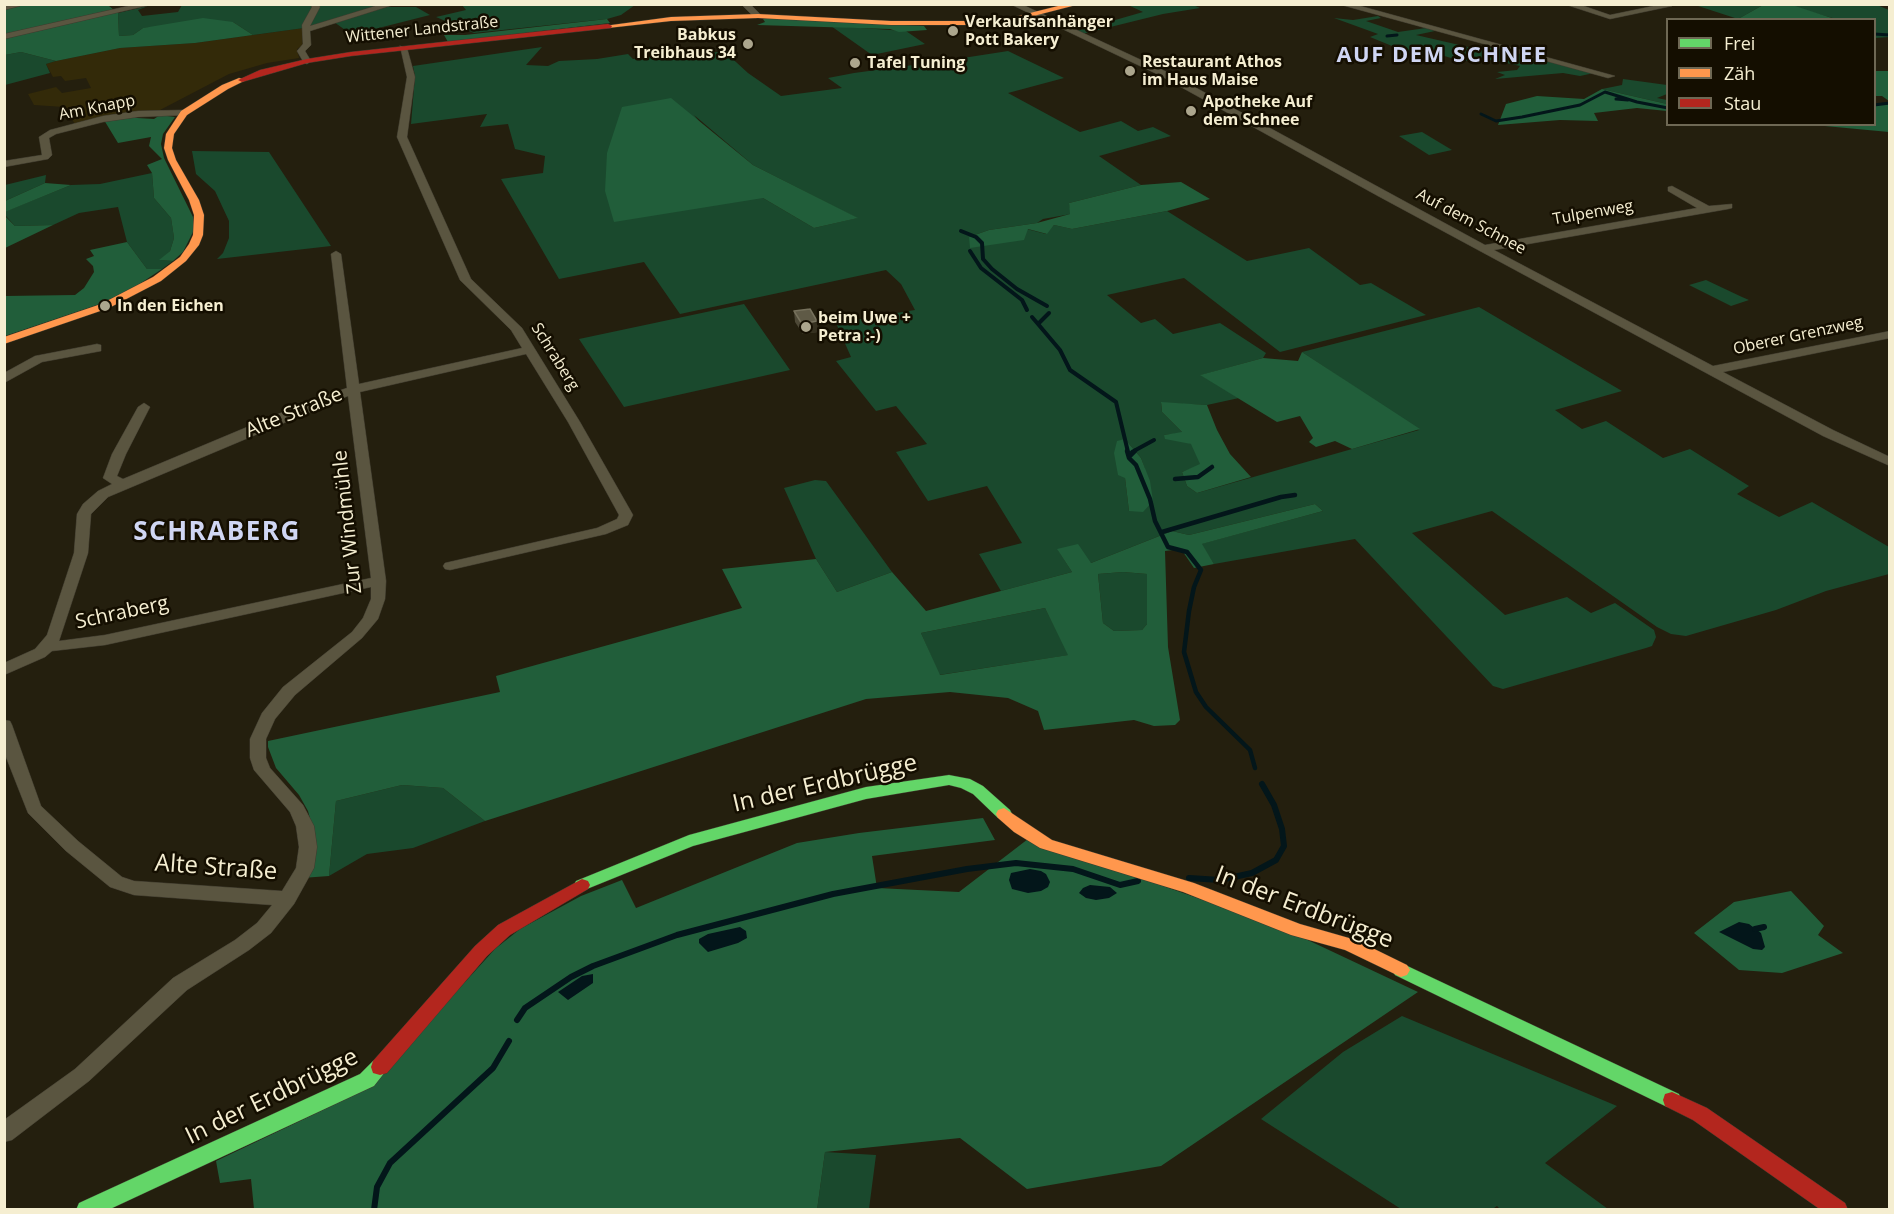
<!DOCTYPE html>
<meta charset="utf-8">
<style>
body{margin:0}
#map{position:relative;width:1894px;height:1214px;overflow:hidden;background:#241f0e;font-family:"Open Sans",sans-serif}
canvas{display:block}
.frame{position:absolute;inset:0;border:6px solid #f5eed1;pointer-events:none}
.legend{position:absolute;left:1666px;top:18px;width:210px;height:108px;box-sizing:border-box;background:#140e00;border:2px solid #6e6854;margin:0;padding:8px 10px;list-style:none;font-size:18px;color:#f5eed1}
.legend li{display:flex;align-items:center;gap:12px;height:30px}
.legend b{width:30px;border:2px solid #6e6854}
</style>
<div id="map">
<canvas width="1894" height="1214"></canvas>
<div class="frame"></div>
<ul class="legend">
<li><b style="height:8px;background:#63d668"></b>Frei</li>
<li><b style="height:8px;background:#ff974d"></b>Zäh</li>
<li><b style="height:8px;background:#b3261e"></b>Stau</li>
</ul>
</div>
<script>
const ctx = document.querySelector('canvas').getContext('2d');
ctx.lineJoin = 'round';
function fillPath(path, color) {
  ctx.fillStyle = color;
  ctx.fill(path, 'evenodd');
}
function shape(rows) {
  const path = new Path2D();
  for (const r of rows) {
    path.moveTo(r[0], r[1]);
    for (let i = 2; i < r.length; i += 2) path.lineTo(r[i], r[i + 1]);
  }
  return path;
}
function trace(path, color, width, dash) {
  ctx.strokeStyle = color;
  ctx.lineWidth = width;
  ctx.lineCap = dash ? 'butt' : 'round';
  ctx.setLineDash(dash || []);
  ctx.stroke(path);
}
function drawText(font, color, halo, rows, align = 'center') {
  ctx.font = font + ' "Open Sans",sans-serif';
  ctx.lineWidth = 5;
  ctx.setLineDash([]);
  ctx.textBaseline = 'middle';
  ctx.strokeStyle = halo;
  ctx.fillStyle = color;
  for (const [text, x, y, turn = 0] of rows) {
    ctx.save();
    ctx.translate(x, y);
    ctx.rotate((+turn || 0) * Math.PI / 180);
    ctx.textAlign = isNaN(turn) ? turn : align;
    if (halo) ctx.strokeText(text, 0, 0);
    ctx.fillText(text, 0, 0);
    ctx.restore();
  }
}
fillPath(shape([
 [304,28,304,44,297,49,299,58,267,63,229,74,160,110,75,124,64,107,34,105,28,94,56,87,62,93,91,88,86,78,65,81,61,76,53,77,46,64,56,61,120,48,195,43]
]), '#332a09');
fillPath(shape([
 [311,4,313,6,304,28,253,35,233,22,143,28,133,35,119,36,118,13,148,6,138,10,142,16,178,12,182,5],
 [318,5,389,5,308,28],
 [462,5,635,5,621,15,607,19,474,33,436,17,466,10],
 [1128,5,1193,5,1200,8,1163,14,1082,34,1077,31,1143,12],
 [1695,5,1763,5,1738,19],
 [1787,5,1877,5,1889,10,1889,37,1875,38,1874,20,1836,19],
 [387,7,416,7,430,15,355,34,348,32,334,22],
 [1378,16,1381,18,1366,21,1398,32,1426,28,1435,31,1416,35,1468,47,1500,48,1594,73,1580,76,1563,73,1495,79,1505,75,1497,72,1517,70,1520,66,1493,60,1461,61,1441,55,1397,53,1392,46,1370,37,1378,34,1334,18,1353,20],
 [831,26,906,31,925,44,872,55],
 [542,47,526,65,548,66,559,61,597,59,628,54,633,59,657,56,661,60,724,51,748,73,781,96,842,88,828,78,854,73,928,63,927,61,946,58,950,60,1008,51,1064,78,1008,93,1080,132,1121,121,1138,131,1153,127,1171,136,1099,156,1141,185,1069,203,1071,214,1043,219,1037,223,989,230,969,237,1027,229,1046,234,1054,225,1072,229,1167,211,1247,261,1309,248,1360,285,1371,283,1426,315,1280,352,1184,278,1107,295,1141,323,1155,319,1173,334,1220,323,1266,353,1263,358,1201,375,1239,398,1207,405,1161,403,1162,412,1183,433,1164,435,1192,444,1201,465,1182,472,1187,486,1197,493,1419,430,1302,352,1479,307,1622,391,1555,410,1582,429,1606,421,1663,458,1690,449,1749,486,1737,494,1779,517,1812,502,1889,547,1889,574,1826,591,1776,610,1686,636,1671,634,1657,627,1492,511,1412,533,1505,615,1567,597,1591,613,1615,603,1654,630,1656,637,1652,646,1646,648,1503,689,1493,686,1355,539,1214,564,1201,544,1323,511,1315,504,1189,535,1172,531,1091,563,1058,550,1072,572,1001,591,979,554,1022,543,987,486,928,501,896,452,927,444,896,406,876,411,836,361,851,357,836,323,915,310,901,284,886,270,680,314,644,262,559,279,501,179,543,173,545,156,515,149,508,124,480,127,487,114,411,124,415,76,413,66],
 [694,115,753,165,857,218,814,228,763,198],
 [1125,439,1141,458,1145,469,1129,511,1125,478],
 [21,52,56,61,46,64,50,73,5,85,5,55],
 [1623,79,1667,85,1667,94,1657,98,1667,100,1667,104,1602,89,1622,85],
 [1422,132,1452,150,1429,155,1399,136],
 [192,151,269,152,331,246,217,259,223,253,229,238,229,221,215,191,196,174],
 [152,173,154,198,171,218,174,238,170,251,160,260,173,261,162,269,147,269,127,242,118,207,79,213,53,225,15,226,5,215,4,212,71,185,100,184],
 [46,175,45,183,5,201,5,185],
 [1706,280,1742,297,1749,300,1731,306,1689,285],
 [744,304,790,370,624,407,579,339],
 [815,480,826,481,892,572,837,592,816,559,784,488],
 [1123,572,1147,574,1147,624,1142,630,1114,631,1103,623,1098,574],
 [1045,608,1069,655,939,675,921,633],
 [402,785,443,788,485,821,413,848,367,854,329,876,336,801],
 [1402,1016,1617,1106,1545,1163,1608,1209,1501,1210,1497,1206,1491,1210,1401,1209,1261,1119,1343,1052],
 [825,1152,876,1155,869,1209,817,1210]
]), '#1a492d');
fillPath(shape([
 [1785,4,1792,5,1835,19,1738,19,1763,5],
 [4,5,114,5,109,6,118,13,119,36,133,35,143,28,203,18,233,22,253,35,195,43,120,48,56,61,21,52,5,55],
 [767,18,924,26,927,30,899,32,890,29,757,25,765,22,763,19],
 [607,19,610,23,448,42,444,35,465,35],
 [1875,71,1889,71,1889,101,1882,96,1875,96],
 [1602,89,1667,104,1667,111,1637,108,1594,113,1598,121,1560,120,1498,125,1506,104,1537,96,1584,99],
 [671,98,753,165,858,218,814,228,763,198,614,222,605,191,607,153,622,107],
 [1889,103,1889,132,1814,125,1874,124,1875,106],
 [160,115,175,117,163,134,161,144,164,158,193,217,193,232,183,252,173,261,159,260,170,251,174,238,171,218,154,198,152,173,147,165,162,159,149,146,151,137,118,143,104,120,121,117,154,119],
 [1181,182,1210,199,1167,211,1072,229,1054,225,1047,234,1028,229,1024,240,970,248,969,237,989,230,1037,223,1070,214,1069,203,1141,185],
 [45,183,71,185,5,212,5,201],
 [4,215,15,226,53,225,5,248],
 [127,242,147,269,162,269,132,289,100,304,5,336,5,296,75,295,84,288,94,272,93,266,86,259,94,256,90,250],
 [1302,352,1420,429,1352,449,1335,441,1316,447,1309,442,1313,438,1300,416,1277,422,1200,375,1263,358,1298,361],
 [1161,402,1207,405,1217,430,1230,454,1251,477,1197,493,1187,486,1182,472,1200,464,1191,444,1165,439,1164,435,1182,432,1162,412],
 [1125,439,1141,458,1150,481,1153,501,1143,512,1129,511,1125,478,1118,475,1114,453,1117,441],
 [1315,504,1323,511,1202,544,1214,564,1194,568,1181,549,1165,551,1168,647,1180,720,1175,725,1154,726,1134,720,1044,730,1038,711,1008,698,950,692,866,699,485,821,443,788,402,785,336,801,329,876,302,878,313,830,308,811,299,795,276,768,268,747,268,741,500,692,496,676,742,608,722,569,816,559,837,592,892,572,926,611,1072,572,1057,549,1078,544,1091,563,1172,531,1189,535],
 [1123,572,1147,574,1147,624,1142,630,1114,631,1103,623,1098,574],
 [1045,608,1068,655,940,675,921,633],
 [983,818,995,840,872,856,877,888,959,892,1028,839,1278,926,1418,992,1161,1166,1027,1189,960,1138,825,1152,817,1210,254,1209,251,1179,220,1183,216,1161,369,1088,495,949,520,929,581,896,622,880,636,908,797,843,859,833],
 [1791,891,1824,926,1818,935,1843,953,1782,973,1739,970,1694,933,1734,902]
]), '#215e3a');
fillPath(shape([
 [1030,869,1041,871,1046,874,1050,882,1048,887,1041,891,1028,893,1012,889,1009,880,1011,873],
 [1090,885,1110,887,1117,893,1109,898,1096,900,1086,898,1079,893,1083,888],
 [1739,922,1749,924,1761,933,1765,947,1762,950,1753,949,1719,932],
 [740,927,746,931,747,938,738,943,708,952,699,943,699,939,708,934],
 [593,974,593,983,568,1000,558,992,582,976]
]), '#03161a');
trace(shape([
 [1874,34,1890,35],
 [1387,36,1397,35],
 [1616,99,1628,100],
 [1874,105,1890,103],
 [1481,114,1496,121,1522,117,1580,105,1605,92,1637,102,1668,108]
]), '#03161a', 3);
trace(shape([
 [961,231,976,237,982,243,983,259,992,269,1017,289,1047,306],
 [970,251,981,268,1022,300,1027,310],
 [1049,313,1038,324,1060,350,1070,370,1116,402,1128,452],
 [1032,317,1038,324],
 [1132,452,1154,440]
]), '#03161a', 4);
trace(shape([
 [1127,451,1129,458,1136,465,1150,499,1155,521,1168,547,1187,552,1201,570,1194,587,1189,611,1184,652,1196,692,1206,707,1250,750,1255,768],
 [1129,457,1135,451],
 [1175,479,1198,477,1212,467],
 [1162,532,1281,497,1295,495]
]), '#03161a', 4.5);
trace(shape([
 [1189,878,1220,880,1252,873,1276,860,1284,846,1282,829,1274,805,1262,784],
 [1755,929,1764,927],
 [517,1020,525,1008,571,977,593,966,677,935,833,894,967,869,1016,863,1073,869,1120,885,1138,881],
 [374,1210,377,1187,390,1163,493,1068,509,1041]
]), '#03161a', 6);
const street = shape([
 [21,4,20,6,4,10,4,5,21,4],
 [137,4,154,4,4,39,4,34,137,4],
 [310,4,318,4,320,7,310,26,382,4,396,4,310,31,311,45,305,51,311,61,307,64,304,63,297,51,303,44,302,25,312,7,310,4],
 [741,4,750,4,762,16,755,18,741,4],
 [1010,4,1021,4,1167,72,1485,245,1697,208,1668,191,1668,187,1672,186,1709,206,1732,204,1732,208,1728,209,1494,250,1713,366,1890,331,1890,338,1723,372,1833,430,1890,457,1890,466,1823,436,1378,196,1161,76,1010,4],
 [1338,4,1353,4,1615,76,1608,78,1338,4],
 [1564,4,1578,4,1610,15,1663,4,1672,6,1610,19,1564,4],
 [400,46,407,48,415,77,407,137,471,279,522,328,580,422,633,515,628,525,606,534,450,570,445,569,443,566,445,563,597,528,617,519,619,515,568,422,526,354,360,392,386,581,385,599,378,619,362,638,295,695,275,719,266,739,266,758,270,768,303,805,314,826,317,847,314,868,294,904,271,933,249,950,187,990,89,1081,12,1140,4,1142,4,1120,75,1069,173,978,235,940,257,923,272,905,134,895,110,887,66,851,28,813,4,752,4,720,10,721,12,725,41,806,78,841,122,877,134,881,282,891,296,868,299,847,296,826,290,812,254,770,250,758,250,739,262,713,283,687,352,632,363,618,371,599,371,587,105,645,52,651,45,657,4,675,4,663,35,649,47,635,74,553,77,514,83,504,98,491,112,484,103,478,112,454,138,407,144,403,150,407,126,454,117,476,123,479,314,399,347,388,331,254,336,251,341,254,359,384,522,348,511,330,460,280,397,137,407,77,400,46],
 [348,396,371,578,105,635,59,641,88,553,91,514,108,497,348,396],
 [184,110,189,113,187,115,138,117,103,122,56,134,49,138,52,155,48,159,4,167,4,161,42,155,39,137,50,130,103,116,138,111,184,110],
 [97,344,101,345,101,351,42,362,4,383,4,373,35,356,97,344]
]);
const fast = shape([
 [949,775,970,779,983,786,1010,810,1012,814,1010,818,998,818,973,794,961,788,949,785,866,799,693,846,582,891,576,889,574,885,576,881,689,835,866,787,949,775],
 [1401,963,1679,1094,1681,1100,1679,1106,1672,1108,1665,1106,1395,975,1392,970,1395,965,1401,963],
 [380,1059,387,1061,389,1067,374,1086,108,1210,76,1210,79,1203,360,1074,373,1061,380,1059]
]);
const slow = shape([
 [1066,4,1080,4,1014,21,969,25,891,25,758,18,671,21,608,28,604,26,671,17,758,14,891,21,969,21,1014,17,1066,4],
 [239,78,246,80,228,89,187,115,174,134,172,148,176,160,199,200,204,215,203,235,199,245,186,261,161,281,109,308,4,344,4,337,101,304,153,277,180,257,189,244,193,235,194,215,189,200,168,160,164,148,166,134,181,111,222,85,239,78],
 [1004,808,1052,840,1194,883,1300,924,1356,940,1407,965,1410,970,1407,975,1401,977,1345,950,1291,935,1183,892,1040,848,1014,832,998,818,996,814,998,810,1004,808]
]);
const jam = shape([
 [608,24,612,26,611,28,351,56,307,63,242,82,238,80,260,70,307,59,351,52,608,24],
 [582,879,588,881,590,885,588,889,510,935,487,956,387,1073,380,1075,373,1073,371,1067,373,1061,475,946,498,925,582,879],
 [1672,1092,1707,1108,1845,1203,1848,1210,1821,1210,1693,1120,1665,1106,1663,1100,1665,1094,1672,1092]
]);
trace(street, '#3f3b2e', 1);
trace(fast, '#3f3b2e', 1);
trace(slow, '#3f3b2e', 1);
trace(jam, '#3f3b2e', 1);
fillPath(street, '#5a5540');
fillPath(fast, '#63d668');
fillPath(slow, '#ff974d');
fillPath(jam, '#b3261e');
fillPath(shape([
 [794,311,818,332,803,334,795,322]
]), '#4d4836');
fillPath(shape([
 [817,321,818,332,803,334,802,324]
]), '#35301f');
const building = shape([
 [810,309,817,321,802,324,794,311,810,309]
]);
fillPath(building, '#5f5a46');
trace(building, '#76715c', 1.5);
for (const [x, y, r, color] of [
 [953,31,6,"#aca68d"],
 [748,44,6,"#aca68d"],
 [855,63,6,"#aca68d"],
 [1130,71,6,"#aca68d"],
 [1191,111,6,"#aca68d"],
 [105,306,6,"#aca68d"],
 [806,327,6,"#aca68d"]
]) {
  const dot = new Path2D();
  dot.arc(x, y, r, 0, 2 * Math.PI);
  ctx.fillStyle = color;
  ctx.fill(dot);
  trace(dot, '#140e00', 2);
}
drawText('bold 16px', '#f5eed1', '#140e00', [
 ["Verkaufsanhänger",965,22],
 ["Pott Bakery",965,40],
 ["Babkus",736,35,"right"],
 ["Treibhaus 34",736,53,"right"],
 ["Restaurant Athos",1142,62],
 ["im Haus Maise",1142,80],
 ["Tafel Tuning",867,63],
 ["Apotheke Auf",1203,102],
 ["dem Schnee",1203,120],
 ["In den Eichen",117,306],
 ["beim Uwe +",818,318],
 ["Petra :-)",818,336]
], 'left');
drawText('16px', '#f5eed1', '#140e00', [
 ["Wittener Landstraße",422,30,-6],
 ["Am Knapp",97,108,-11],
 ["Tulpenweg",1593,213,-10],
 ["Auf dem Schnee",1471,222,28],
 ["Oberer Grenzweg",1798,336,-12],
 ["Schraberg",555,357,58]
]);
drawText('20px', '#f5eed1', '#140e00', [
 ["Alte Straße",294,413,-22],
 ["Zur Windmühle",348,522,-96],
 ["Schraberg",122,613,-12]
]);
ctx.letterSpacing = '1.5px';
drawText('bold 22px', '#d0d6f3', '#140e00', [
 ["AUF DEM SCHNEE",1442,56]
]);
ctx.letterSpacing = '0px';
drawText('24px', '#f5eed1', '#140e00', [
 ["In der Erdbrügge",825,784,-13],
 ["Alte Straße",216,868,4],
 ["In der Erdbrügge",1304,908,21],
 ["In der Erdbrügge",272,1097,-26]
]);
ctx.letterSpacing = '1.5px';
drawText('bold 26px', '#d0d6f3', '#140e00', [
 ["SCHRABERG",217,533]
]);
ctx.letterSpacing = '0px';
</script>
